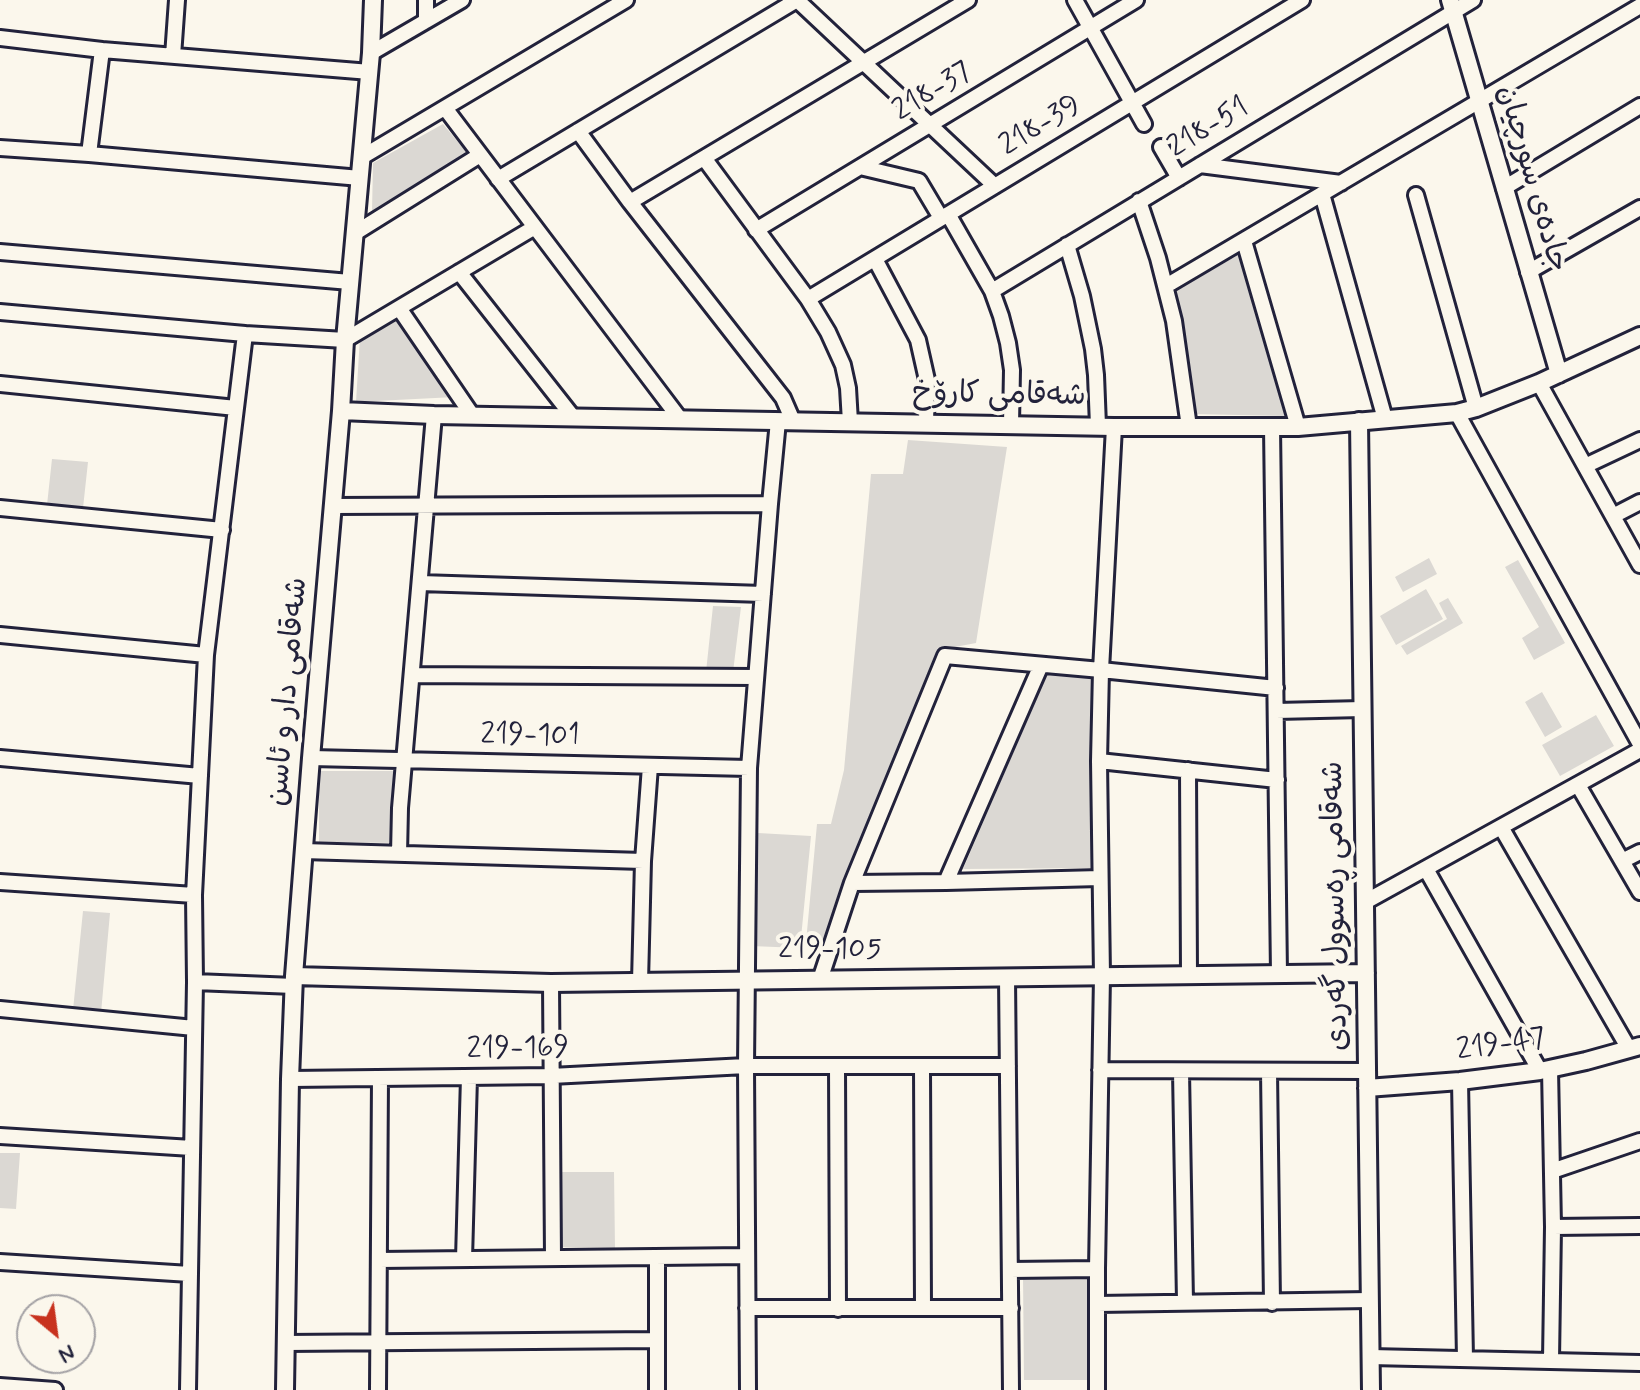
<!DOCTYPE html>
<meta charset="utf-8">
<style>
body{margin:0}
#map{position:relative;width:1640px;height:1390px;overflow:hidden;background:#fbf7ec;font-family:Mynerve,sans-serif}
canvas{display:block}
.north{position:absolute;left:16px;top:1294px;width:80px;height:80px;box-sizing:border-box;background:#fbf7ec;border:2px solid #a4a2a5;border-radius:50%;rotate:151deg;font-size:22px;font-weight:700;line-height:32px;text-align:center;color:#22223b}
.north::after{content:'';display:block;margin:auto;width:28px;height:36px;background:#c8321e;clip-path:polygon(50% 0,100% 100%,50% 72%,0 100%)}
</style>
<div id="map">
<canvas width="1640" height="1390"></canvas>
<div class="north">N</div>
</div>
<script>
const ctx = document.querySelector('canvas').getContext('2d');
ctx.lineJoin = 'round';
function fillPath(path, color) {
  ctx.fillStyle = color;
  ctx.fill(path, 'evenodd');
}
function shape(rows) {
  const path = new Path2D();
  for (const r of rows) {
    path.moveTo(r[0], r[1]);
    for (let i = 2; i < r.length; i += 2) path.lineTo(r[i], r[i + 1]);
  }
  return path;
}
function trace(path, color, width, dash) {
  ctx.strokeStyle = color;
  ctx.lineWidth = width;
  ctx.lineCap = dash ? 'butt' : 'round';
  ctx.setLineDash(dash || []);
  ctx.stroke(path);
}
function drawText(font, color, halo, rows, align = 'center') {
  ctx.font = font + ' Mynerve,"Playpen Sans Arabic",sans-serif';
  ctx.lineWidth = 8;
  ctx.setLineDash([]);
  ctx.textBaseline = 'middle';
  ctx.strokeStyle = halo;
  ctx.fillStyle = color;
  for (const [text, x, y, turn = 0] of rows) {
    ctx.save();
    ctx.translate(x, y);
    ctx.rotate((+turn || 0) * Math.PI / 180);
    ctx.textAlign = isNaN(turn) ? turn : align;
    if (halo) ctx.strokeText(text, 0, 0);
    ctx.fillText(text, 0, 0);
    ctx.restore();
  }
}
fillPath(shape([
 [443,124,469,155,372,212,373,163],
 [1240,254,1285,416,1191,414,1173,292],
 [395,311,455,397,356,402,360,337],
 [908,440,1007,447,976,643,939,650,826,942,806,942,817,824,831,824,844,770,871,474,903,474],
 [52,459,88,462,83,508,47,505],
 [1429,558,1437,574,1403,592,1395,577],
 [1518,560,1565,643,1534,660,1522,638,1539,627,1505,567],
 [1426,589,1443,619,1396,645,1380,616],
 [1448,598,1463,623,1407,655,1401,646,1447,619,1439,603],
 [713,606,741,607,733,672,706,672],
 [1047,674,1097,677,1092,868,963,869],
 [1542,692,1562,727,1545,737,1525,702],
 [1596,715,1614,746,1560,776,1542,745],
 [319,771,397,771,396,843,319,842],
 [758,833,811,836,800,948,751,946],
 [83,911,110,913,101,1013,73,1010],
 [0,1153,20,1153,16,1209,0,1208],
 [560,1172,614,1172,615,1248,559,1247],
 [1023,1276,1090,1276,1090,1380,1024,1380]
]), '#dbd8d3');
const minor = shape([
 [426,0,426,21],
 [797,0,995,186],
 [1075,0,1144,124],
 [0,38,102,50,370,72],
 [371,53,462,0],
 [173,56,177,0],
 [445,108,680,419],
 [578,131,630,202,783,398,793,421],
 [1161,147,1179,178],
 [0,148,89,154,360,178],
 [89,154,102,50],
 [362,157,626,0],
 [704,158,808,299,828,332,843,365,848,388,850,422],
 [1200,165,1341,183],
 [860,167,919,181,941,218],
 [498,179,797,0],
 [1504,188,1640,106],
 [1322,194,1385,419],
 [1416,195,1476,408],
 [1139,201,1158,258,1174,321,1189,427],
 [630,202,968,0],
 [948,214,992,291,1001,316,1008,343,1012,370,1011,424],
 [756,230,1136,0],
 [355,233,480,155],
 [1244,241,1298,427],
 [1067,245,1082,296,1093,349,1096,375,1098,426],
 [0,252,350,282],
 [875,259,918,340,927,380,926,423],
 [459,272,573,417],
 [1528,272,1640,208],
 [1166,286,1640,6],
 [992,291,1473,0],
 [808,299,1302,0],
 [399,308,472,415],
 [0,312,245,334,345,340,535,227],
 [1539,383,1640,565],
 [0,384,236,408],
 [1457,413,1640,744],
 [1272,427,1279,974],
 [1585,466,1640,440],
 [333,506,770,504],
 [0,508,222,530],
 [1613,516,1640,502],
 [420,583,763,594],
 [0,635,206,655],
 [413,675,756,677],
 [1276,711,1363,709],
 [0,758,200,776],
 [311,758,749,768],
 [1099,761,1277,780],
 [1188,770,1189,975],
 [1578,785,1640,892],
 [1501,827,1629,1049],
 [303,851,643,861],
 [399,854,400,808,434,415],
 [1622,861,1640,852],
 [1426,869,1540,1071],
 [0,882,194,895],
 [946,882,1041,665],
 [852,883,946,882,1100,878],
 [1365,902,1640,750],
 [1007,977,1011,1390],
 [820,980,852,883,945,656,1101,670,1276,688],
 [195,982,294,986],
 [640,982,643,861,650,766],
 [551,983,553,1258],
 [0,1009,194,1028],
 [837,1066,838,1309],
 [922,1066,923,1308],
 [1550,1069,1553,1227,1551,1360],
 [1100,1070,1367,1071],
 [1181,1071,1185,1302],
 [1269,1071,1272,1303],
 [290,1079,551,1076,746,1066,1008,1066],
 [1460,1081,1465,1359],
 [0,1136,192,1148],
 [1552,1171,1640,1141],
 [1553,1227,1640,1226],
 [657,1257,657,1390],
 [464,1259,469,1077],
 [379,1260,747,1256],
 [0,1262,190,1274],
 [1010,1270,1097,1269],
 [1097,1304,1370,1300],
 [747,1308,1011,1308],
 [285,1343,657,1340],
 [1370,1357,1640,1363],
 [0,1386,55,1390],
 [188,1390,195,982,194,895,206,655,245,334],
 [378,1390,380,1078],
 [748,1390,746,1066,749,768,770,504,778,421],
 [1097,1390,1097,1269,1102,976,1099,761,1101,670,1114,427]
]);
const tertiary = shape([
 [1450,0,1559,374],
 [341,411,434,415,1114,427,1298,427,1457,413,1476,408,1539,383,1640,336],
 [1359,421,1371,1390],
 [294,976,551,983,1366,973],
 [1367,1088,1460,1081,1540,1071,1586,1061,1640,1046],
 [285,1390,290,1079,294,976,311,758,341,411,345,340,371,53,373,0]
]);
trace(minor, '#22223b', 20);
trace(tertiary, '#22223b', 22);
trace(minor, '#fbf7ec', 14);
trace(tertiary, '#fbf7ec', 16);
drawText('30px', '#22223b', '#fbf7ec', [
 ["218-37",933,93,-31],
 ["218-39",1041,127,-31],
 ["218-51",1209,129,-31],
 ["جادەی سورچیان",1531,179,74],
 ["شەقامی کارۆخ",999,396,1],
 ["شەقامی دار و ئاسن",289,692,-85],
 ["219-101",530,737,1],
 ["شەقامی ڕەسوول گەردی",1337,906,-91],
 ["219-105",830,951],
 ["219-47",1501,1046,-8],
 ["219-169",518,1050,-1]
]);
</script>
